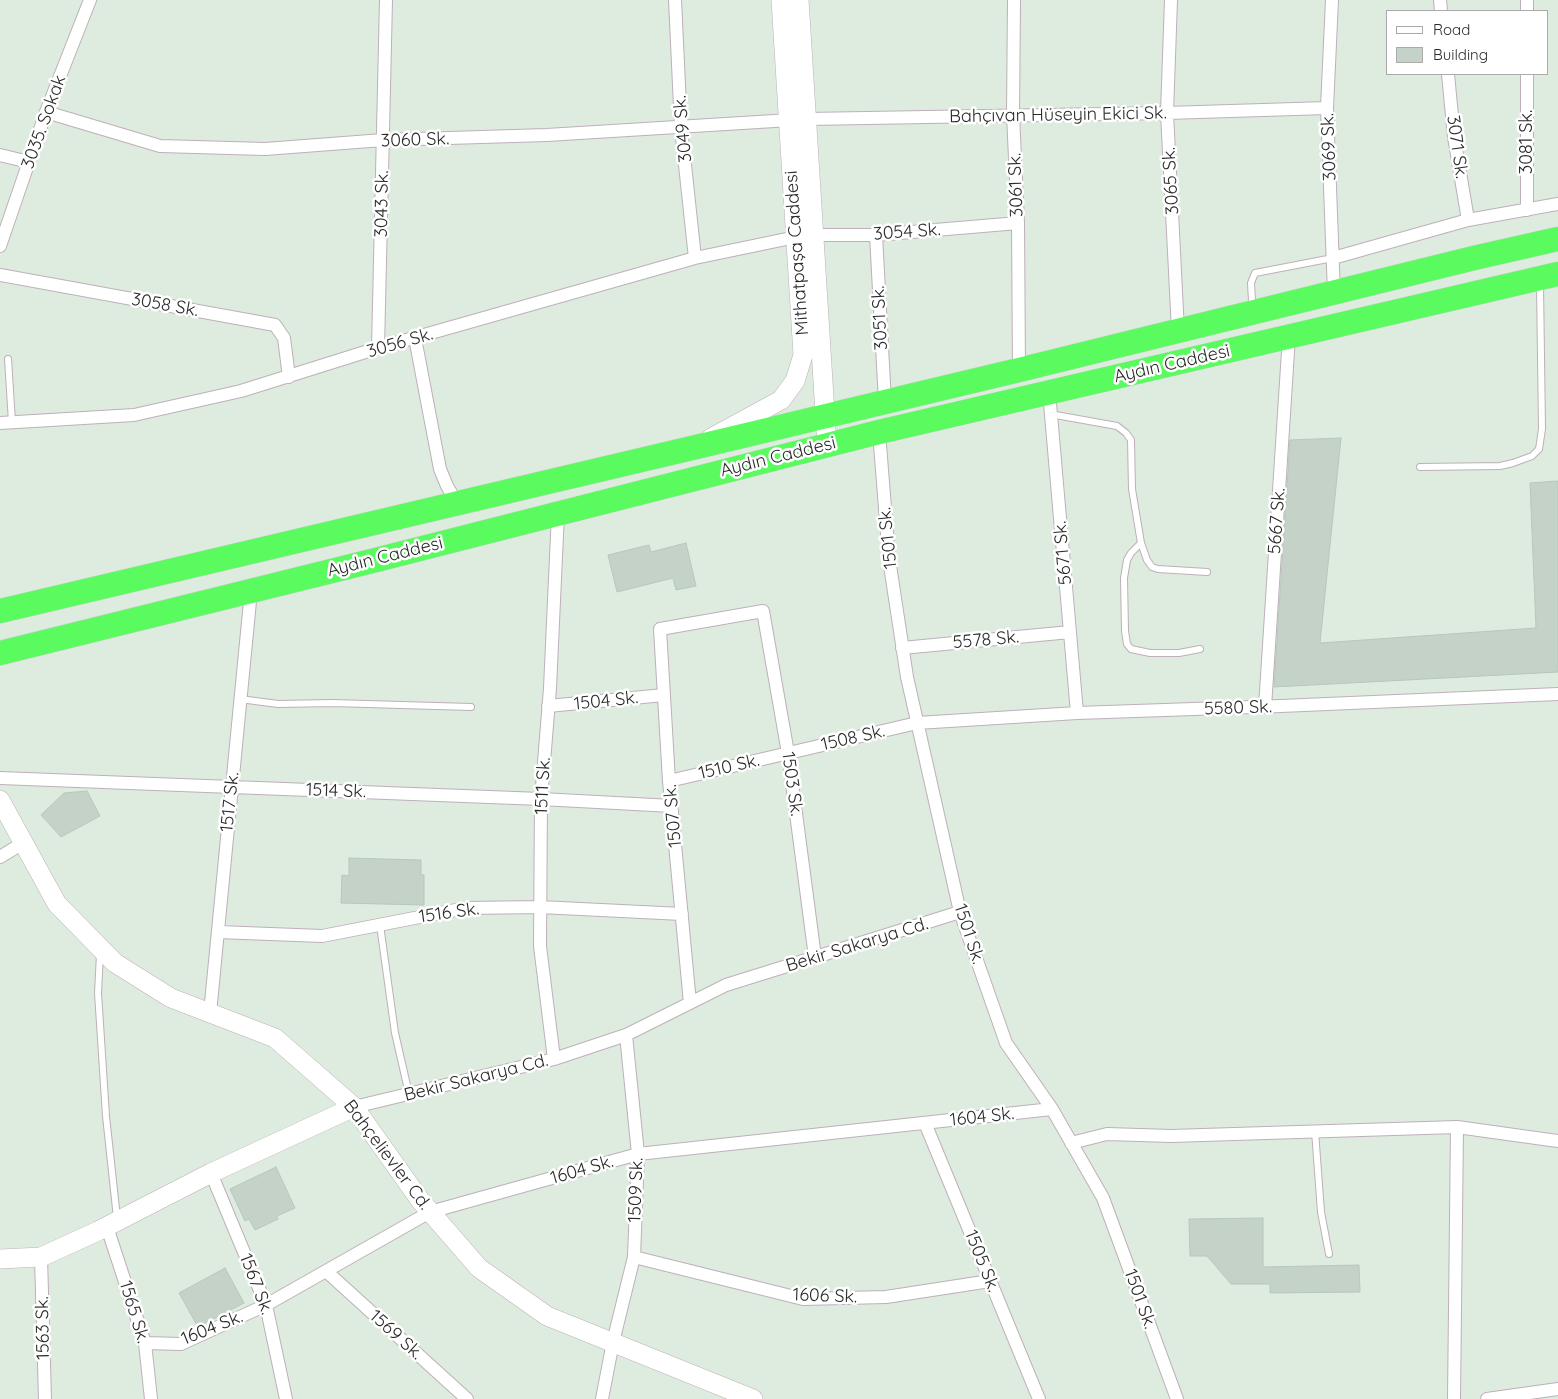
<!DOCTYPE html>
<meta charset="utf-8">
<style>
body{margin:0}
#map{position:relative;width:1558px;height:1399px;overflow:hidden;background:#ddecdf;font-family:Quicksand,sans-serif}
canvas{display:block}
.legend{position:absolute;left:1386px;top:10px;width:162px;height:65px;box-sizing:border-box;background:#fff;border:1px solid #aaa;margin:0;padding:6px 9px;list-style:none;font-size:15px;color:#2a2a2a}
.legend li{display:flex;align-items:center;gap:10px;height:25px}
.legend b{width:25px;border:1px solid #aaa}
</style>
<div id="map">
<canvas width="1558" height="1399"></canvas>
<ul class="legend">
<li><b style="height:6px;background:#fff"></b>Road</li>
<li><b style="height:14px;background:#c5d2c7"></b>Building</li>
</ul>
</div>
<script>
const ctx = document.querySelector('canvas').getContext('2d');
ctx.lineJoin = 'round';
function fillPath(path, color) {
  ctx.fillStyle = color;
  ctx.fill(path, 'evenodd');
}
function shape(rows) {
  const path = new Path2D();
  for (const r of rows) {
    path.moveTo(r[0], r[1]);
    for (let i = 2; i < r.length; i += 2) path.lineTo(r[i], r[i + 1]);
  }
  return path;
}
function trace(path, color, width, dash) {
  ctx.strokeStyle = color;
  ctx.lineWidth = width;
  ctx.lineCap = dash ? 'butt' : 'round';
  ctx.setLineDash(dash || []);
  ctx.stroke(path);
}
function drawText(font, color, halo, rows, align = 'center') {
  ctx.font = font + ' Quicksand,sans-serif';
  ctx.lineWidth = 5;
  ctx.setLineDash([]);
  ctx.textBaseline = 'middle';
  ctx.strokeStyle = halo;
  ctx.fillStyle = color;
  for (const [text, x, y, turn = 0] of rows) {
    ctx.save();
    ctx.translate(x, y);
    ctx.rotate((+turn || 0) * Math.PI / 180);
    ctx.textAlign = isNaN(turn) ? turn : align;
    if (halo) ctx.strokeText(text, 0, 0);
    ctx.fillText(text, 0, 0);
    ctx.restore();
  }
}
const building = shape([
 [1341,438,1320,643,1536,628,1530,483,1558,481,1558,672,1274,687,1290,440,1341,438],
 [686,543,696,586,676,590,673,578,617,592,608,555,649,545,651,552,686,543],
 [87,791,100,816,61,837,41,815,64,793,87,791],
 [349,858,421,860,421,875,424,875,424,905,341,903,342,875,349,876,349,858],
 [276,1167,295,1208,277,1216,278,1219,255,1230,249,1219,245,1221,230,1189,276,1167],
 [1263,1218,1263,1267,1359,1265,1360,1292,1270,1293,1270,1284,1231,1284,1207,1256,1190,1256,1189,1219,1263,1218],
 [225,1268,244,1303,198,1327,179,1293,225,1268]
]);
fillPath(building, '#c5d2c7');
trace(building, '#b6c8bb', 1);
const lane = shape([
 [1255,309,1252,301,1251,283,1255,273,1333,258],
 [8,359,12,422],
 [1050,414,1117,426,1126,433,1131,440,1132,489,1141,543,1147,560,1152,567,1158,569,1207,572],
 [1420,467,1500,466,1513,463,1532,456,1539,449,1542,429,1540,284],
 [1141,543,1131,553,1127,560,1124,578,1125,631,1127,644,1131,649,1150,653,1179,653,1200,649],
 [240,699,278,704,332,703,471,707],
 [380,925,395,1033,409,1094],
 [100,954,98,993,106,1116,117,1218],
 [1315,1131,1321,1212,1329,1254]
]);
const street = shape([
 [675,0,681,128,695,258],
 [1014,0,1013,115,1018,223,1019,370],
 [1171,0,1167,113,1178,331],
 [1332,0,1327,108,1334,293],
 [1440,0,1441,11],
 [1527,0,1527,11],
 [1448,74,1454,137,1468,220],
 [1527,74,1527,210],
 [46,112,160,146,265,149,383,140,547,135,807,119,1167,113,1327,108],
 [0,155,29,162],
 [876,235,885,402],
 [0,246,46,112,90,0],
 [1333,258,1468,220,1558,204],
 [0,275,275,325,284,338,289,377],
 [415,338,440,469,447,486,457,503],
 [378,348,386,0],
 [1049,392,1077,713],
 [0,423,134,415,241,391,378,348,695,258,796,237,814,235,876,235,1018,223],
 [879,432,889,559,907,677,960,912,1006,1043,1052,1109,1103,1198,1177,1399],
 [902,648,1070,632],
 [548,706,664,695],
 [1265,707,1289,336],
 [0,778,541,799,672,806],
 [669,781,917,723,1077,713,1281,706,1558,694],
 [0,857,23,843],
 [218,932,322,936,466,908,540,907,682,914],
 [690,1003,669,781,660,629,763,611,788,753,815,957],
 [210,1013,251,591],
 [554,1059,540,946,541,799,550,688,558,513],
 [354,1107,554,1059,626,1035,726,985,960,912],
 [925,1123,1039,1399],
 [1071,1143,1107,1134,1171,1136,1457,1127,1558,1141],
 [211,1173,266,1305,286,1399],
 [107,1227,145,1343,151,1399],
 [41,1257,45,1399],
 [634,1257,803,1299,886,1297,990,1281],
 [326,1271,467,1399],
 [145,1343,181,1344,266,1305,430,1212,638,1154,1052,1109],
 [602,1399,613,1342,634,1257,638,1154,626,1035],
 [1454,1399,1457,1127],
 [1487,1399,1558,1389]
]);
const secondary = shape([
 [799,0,827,445],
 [711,438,781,400,795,381,803,355,781,0],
 [0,800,57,904,115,963,171,998,275,1038,354,1107,420,1200,479,1268,547,1316,753,1399],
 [0,1259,41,1257,98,1231,211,1173,354,1107]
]);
const highway = shape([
 [0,611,692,448,1019,370,1474,258,1558,239],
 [0,653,372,561,879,432,1558,274]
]);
trace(lane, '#beb0b8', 8);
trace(street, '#beb0b8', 14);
trace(secondary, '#beb0b8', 20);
trace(highway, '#d0d0d0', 25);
trace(lane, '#fff', 6);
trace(street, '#fff', 12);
trace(secondary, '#fff', 19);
trace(highway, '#59fb5e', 24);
drawText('18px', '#2a2a2a', '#fff', [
 ["Bahçıvan Hüseyin Ekici Sk.",1058,115,-1],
 ["3035. Sokak",44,122,-70],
 ["3049 Sk.",683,129,-95],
 ["3060 Sk.",415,140,-2],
 ["3081 Sk.",1527,142,-90],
 ["3069 Sk.",1329,147,-92],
 ["3071 Sk.",1457,147,82],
 ["3065 Sk.",1171,181,-93],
 ["3061 Sk.",1016,185,-92],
 ["3043 Sk.",382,204,-89],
 ["3054 Sk.",907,232,-4],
 ["Mithatpaşa Caddesi",797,253,-94],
 ["3058 Sk.",165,305,10],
 ["3051 Sk.",880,318,-93],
 ["3056 Sk.",400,343,-16],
 ["Aydın Caddesi",1172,364,-13],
 ["Aydın Caddesi",778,457,-14],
 ["5667 Sk.",1277,521,-86],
 ["1501 Sk.",888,538,-96],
 ["5671 Sk.",1063,553,-95],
 ["Aydın Caddesi",385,557,-14],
 ["5578 Sk.",986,640,-5],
 ["1504 Sk.",606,701,-6],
 ["5580 Sk.",1238,708,-2],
 ["1508 Sk.",853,738,-13],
 ["1510 Sk.",729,767,-13],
 ["1503 Sk.",792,784,82],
 ["1511 Sk.",543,786,-87],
 ["1514 Sk.",336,791,2],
 ["1517 Sk.",230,802,-84],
 ["1507 Sk.",673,816,-95],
 ["1516 Sk.",449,913,-8],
 ["1501 Sk.",969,934,72],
 ["Bekir Sakarya Cd.",857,945,-17],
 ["Bekir Sakarya Cd.",476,1078,-14],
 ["1604 Sk.",982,1117,-6],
 ["Bahçelievler Cd.",387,1155,53],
 ["1604 Sk.",582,1170,-16],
 ["1509 Sk.",636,1190,-88],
 ["1505 Sk.",982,1261,68],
 ["1567 Sk.",256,1284,69],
 ["1606 Sk.",825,1296,2],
 ["1501 Sk.",1140,1299,70],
 ["1565 Sk.",134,1312,73],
 ["1563 Sk.",43,1328,-91],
 ["1604 Sk.",212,1328,-22],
 ["1569 Sk.",396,1335,42]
]);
</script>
